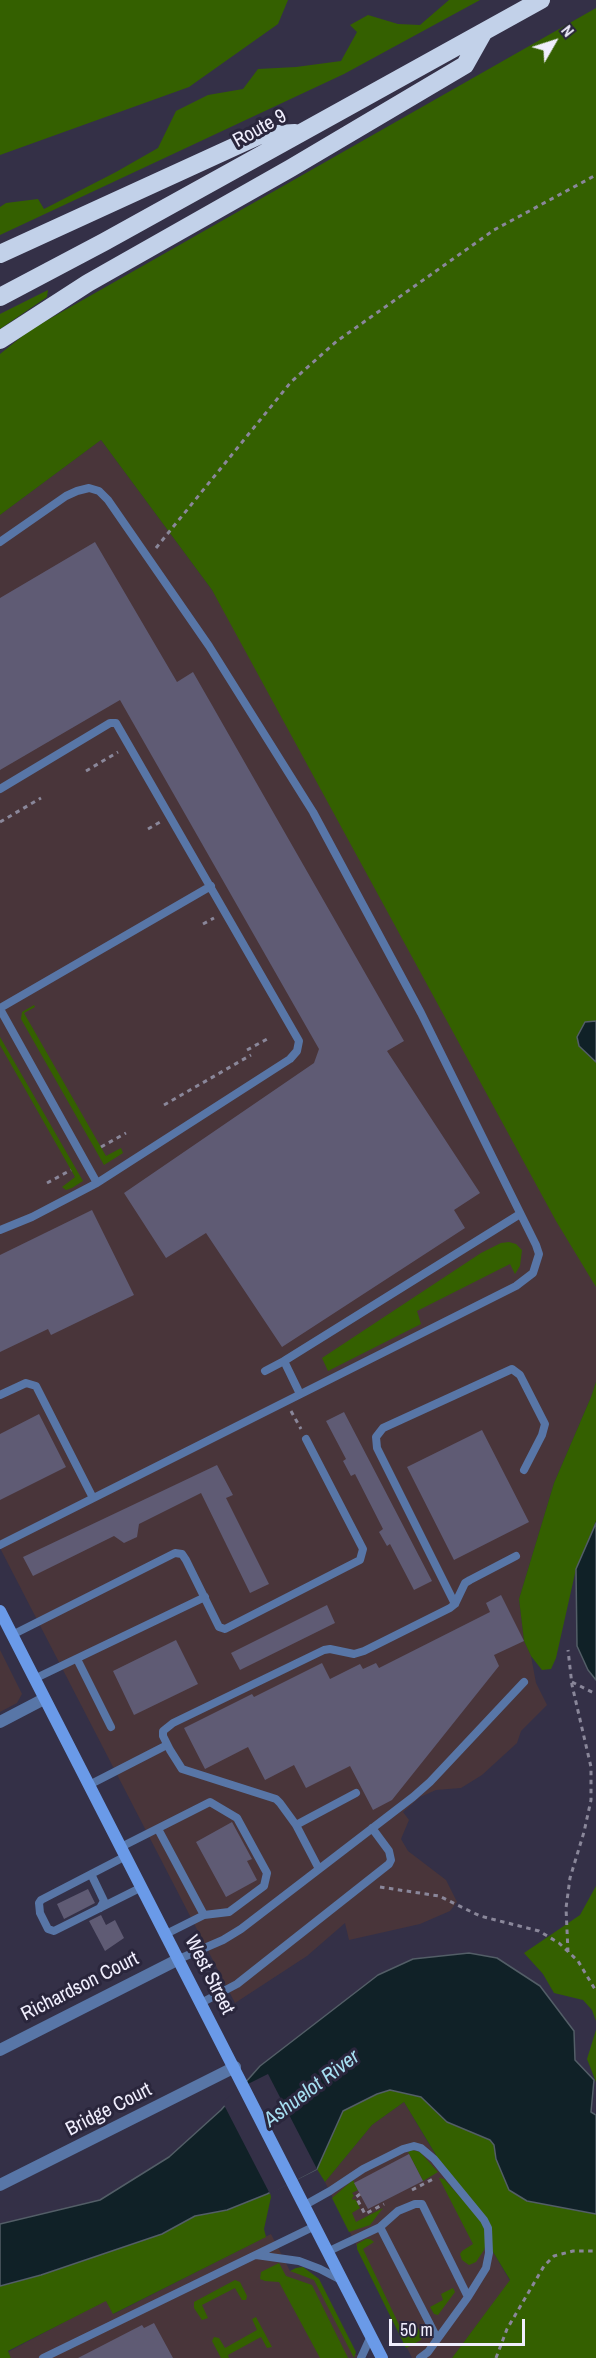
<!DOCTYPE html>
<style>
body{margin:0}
#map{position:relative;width:596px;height:2358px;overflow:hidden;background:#343047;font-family:"Archivo Narrow",sans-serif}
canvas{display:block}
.north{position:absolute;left:524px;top:12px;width:60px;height:60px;-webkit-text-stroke:4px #2a263c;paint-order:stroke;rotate:51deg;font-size:16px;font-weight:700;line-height:24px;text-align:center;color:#f0eefd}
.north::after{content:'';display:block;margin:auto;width:21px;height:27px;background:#f0eefd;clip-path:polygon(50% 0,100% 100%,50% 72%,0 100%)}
.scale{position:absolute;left:389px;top:2319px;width:136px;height:27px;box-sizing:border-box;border:3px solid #f0eefd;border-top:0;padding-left:8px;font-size:18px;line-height:21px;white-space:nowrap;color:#f0eefd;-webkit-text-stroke:4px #2a263c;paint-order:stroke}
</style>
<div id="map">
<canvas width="596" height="2358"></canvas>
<div class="north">N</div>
<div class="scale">50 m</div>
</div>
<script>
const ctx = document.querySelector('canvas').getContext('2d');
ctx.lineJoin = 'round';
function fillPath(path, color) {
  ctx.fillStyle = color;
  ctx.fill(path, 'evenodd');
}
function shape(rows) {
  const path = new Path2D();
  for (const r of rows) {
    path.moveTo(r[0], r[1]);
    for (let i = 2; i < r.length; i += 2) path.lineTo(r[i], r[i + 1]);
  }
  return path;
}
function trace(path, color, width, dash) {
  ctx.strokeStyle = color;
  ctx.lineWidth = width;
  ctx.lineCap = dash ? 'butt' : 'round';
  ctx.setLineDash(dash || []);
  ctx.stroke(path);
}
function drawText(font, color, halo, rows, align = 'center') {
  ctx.font = font + ' "Archivo Narrow",sans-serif';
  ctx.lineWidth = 6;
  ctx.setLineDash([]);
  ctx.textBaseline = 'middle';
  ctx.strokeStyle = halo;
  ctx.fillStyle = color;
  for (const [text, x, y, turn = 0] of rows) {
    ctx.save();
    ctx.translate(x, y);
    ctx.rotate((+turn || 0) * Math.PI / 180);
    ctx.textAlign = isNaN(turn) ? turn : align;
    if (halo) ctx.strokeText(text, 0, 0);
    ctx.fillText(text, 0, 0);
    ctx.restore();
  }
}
fillPath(shape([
 [101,440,212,590,596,1239,596,1382,591,1397,554,1483,519,1599,524,1641,531,1656,536,1683,547,1705,521,1731,517,1743,482,1775,461,1788,436,1790,420,1797,403,1812,409,1820,401,1839,408,1851,446,1880,457,1902,450,1911,420,1924,349,1940,345,1923,307,1956,235,2003,0,1548,0,515],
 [0,1650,22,1694,17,1703,0,1712],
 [404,2102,510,2281,452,2358,412,2358,325,2182,372,2125],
 [271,2234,290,2271,296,2268,303,2267,319,2279,356,2355,361,2354,362,2358,11,2358,8,2352,106,2300,114,2314]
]), '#49353a');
fillPath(shape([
 [0,0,288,0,278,24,189,87,0,155],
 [449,0,480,0,344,74,0,235,0,207,6,203,38,199,44,209,116,172,158,148,176,111,208,95,243,89,258,69,296,67,341,61,357,32,350,25,368,15,398,24,420,25],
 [596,8,596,1021,585,1022,579,1046,596,1062,596,1287,556,1221,212,590,101,440,0,515,0,354,30,330],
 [48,290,47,297,0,329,0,314],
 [34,1005,35,1007,24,1013,106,1156,121,1148,123,1153,104,1165,21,1019,22,1012],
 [0,1037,83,1181,72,1188,66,1190,62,1187,75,1177,0,1045],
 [509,1242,516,1244,522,1250,520,1266,515,1274,510,1264,417,1311,421,1324,328,1371,322,1358,481,1253,501,1243],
 [596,1382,596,1521,576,1569,556,1658,551,1669,542,1670,531,1656,524,1641,519,1599,554,1483,591,1397],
 [596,1886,596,2021,592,2010,583,2000,554,1993,543,1974,524,1953,580,1915],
 [596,2030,596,2082,587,2059],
 [390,2090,421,2097,447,2122,490,2140,494,2145,496,2159,527,2201,596,2214,596,2358,452,2358,510,2280,487,2242,484,2250,476,2262,469,2265,462,2260,460,2254,462,2251,473,2244,439,2178,444,2179,463,2200,404,2102,372,2125,325,2182,317,2169,343,2111,377,2094],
 [412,2150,420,2152,438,2172,423,2181,408,2152],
 [353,2180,358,2190,352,2193,354,2196,352,2198,353,2200,355,2199,360,2208,352,2213,356,2222,383,2208,370,2225,349,2232,332,2198],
 [270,2193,271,2197,264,2229,266,2237,113,2314,106,2301,8,2351,11,2358,0,2358,0,2286,41,2275,162,2234,195,2216,227,2210],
 [366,2239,370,2239,374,2242,363,2249,402,2331,416,2325,421,2333,421,2340,406,2348,357,2249,357,2244],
 [279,2263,286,2276,312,2285,348,2358,320,2358,279,2282,265,2281,260,2279,261,2272],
 [303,2267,319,2279,356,2352,354,2358,314,2280,290,2271,296,2268],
 [235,2280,240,2282,247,2296,246,2300,242,2300,235,2288,202,2305,208,2318,202,2320,194,2308,194,2302],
 [453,2288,455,2292,438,2315,434,2314,430,2307,443,2300,441,2294],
 [256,2317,272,2347,267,2348,261,2337,228,2355,229,2358,221,2358,212,2341,214,2337,219,2338,225,2348,257,2330,252,2319]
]), '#346000');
const water = shape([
 [596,1021,596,1062,579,1046,577,1037,585,1022,596,1021],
 [596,1523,596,1680,588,1670,577,1646,576,1569,596,1523],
 [469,1953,497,1958,540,1986,574,2031,575,2060,594,2080,591,2112,596,2115,596,2214,527,2201,509,2190,496,2159,494,2145,490,2140,447,2122,421,2097,390,2090,377,2094,343,2111,317,2169,267,2194,227,2210,195,2216,162,2234,41,2275,0,2286,0,2224,100,2200,169,2157,221,2110,260,2066,378,1975,413,1959,469,1953]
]);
fillPath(water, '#102127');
trace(water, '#535e67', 1.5);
fillPath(shape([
 [268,2074,317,2169,270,2194,223,2103,234,2091]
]), '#343047');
fillPath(shape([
 [95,542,177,682,193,672,404,1041,387,1051,480,1193,454,1210,465,1228,282,1347,206,1233,166,1258,124,1193,314,1063,319,1049,120,700,0,770,0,598],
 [92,1210,134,1295,51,1335,48,1329,0,1352,0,1255],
 [344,1412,432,1581,414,1590,390,1544,387,1546,379,1532,383,1529,355,1474,351,1476,343,1461,346,1459,326,1421],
 [39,1414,66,1467,0,1500,0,1434],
 [482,1430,529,1522,454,1560,407,1467],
 [217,1465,233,1495,226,1498,269,1584,250,1593,201,1493,139,1524,137,1537,124,1543,114,1536,33,1576,23,1557],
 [501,1595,524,1641,494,1655,499,1666,392,1800,373,1810,350,1766,306,1788,294,1765,265,1780,248,1747,205,1769,184,1728,252,1694,254,1697,322,1663,330,1679,360,1664,363,1669,376,1663,379,1668,490,1612,486,1603],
 [327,1605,335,1623,240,1670,231,1653],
 [176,1640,198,1684,134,1715,113,1671],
 [232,1822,252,1859,247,1861,257,1880,226,1897,196,1842],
 [88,1889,95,1903,64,1919,57,1904],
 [101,1915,106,1925,115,1920,124,1938,105,1951,89,1921],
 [409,2154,423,2181,368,2209,354,2183],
 [154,2323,173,2358,78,2358,142,2325,144,2328]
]), '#5f5b74');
trace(shape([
 [156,548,291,382,337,341,494,230,596,175],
 [86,771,118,752],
 [0,822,41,798],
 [148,829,160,822],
 [203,924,214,918],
 [247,1050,269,1038],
 [164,1105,251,1055],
 [101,1147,126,1133],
 [47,1183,71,1170],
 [291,1411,301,1429],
 [572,1682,596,1694],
 [380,1887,439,1896,480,1916,539,1931,559,1943,578,1961,596,1991],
 [568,1952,566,1908,570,1878,584,1832,591,1800,591,1767,572,1685,568,1650],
 [412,2190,435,2178],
 [360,2194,356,2197,365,2214,384,2204],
 [496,2358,507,2329,544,2266,554,2256,573,2251,596,2251]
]), '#8a879a', 3, [4.5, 4.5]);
trace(shape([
 [0,542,66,496,77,491,89,488,99,491,108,500,209,646,313,812,421,1013,536,1245,539,1254,533,1273,516,1286,0,1545],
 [0,789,110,723,116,723,299,1041,297,1051,290,1059,97,1183,32,1217,0,1230],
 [0,1008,211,886],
 [0,1009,97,1183],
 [284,1361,520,1214],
 [265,1371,284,1361,300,1394],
 [0,1395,26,1383,36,1386,93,1498],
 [455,1604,377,1448,376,1437,383,1428,512,1369,520,1375,545,1424,542,1435,524,1470],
 [12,1635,175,1553,182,1554,186,1560,219,1627,225,1629,360,1560,363,1549,306,1439],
 [77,1659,111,1727],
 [34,1679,205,1597],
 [89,1785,167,1745],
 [296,1825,356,1793],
 [158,1829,204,1915,166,1934],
 [121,1847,210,1802,237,1818,267,1873,264,1886,229,1912,204,1915],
 [126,1856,41,1900,39,1903,40,1913,48,1929,54,1931,142,1887],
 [319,1869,296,1825,280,1803,276,1799,182,1769,170,1750,163,1736,163,1731,173,1723,324,1650,330,1649,354,1654,364,1651,450,1608,455,1604,465,1583,470,1580,516,1556],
 [91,1874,104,1901,100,1908],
 [179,1959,223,1940,241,1929,413,1797,430,1782,524,1682],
 [201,2003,237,1984,389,1864,391,1860,389,1851,372,1828],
 [305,2205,330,2191,363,2169,403,2149,414,2146,421,2148,434,2159,484,2220,488,2228,489,2253,486,2268,468,2297],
 [380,2227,437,2338],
 [329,2251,380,2227,398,2211,415,2204,422,2204,468,2297,428,2352,420,2358],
 [256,2255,299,2261,320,2269,343,2281],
 [43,2358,315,2226],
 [361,2358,371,2336]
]), '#5876a7', 8);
trace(shape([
 [0,1722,44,1699],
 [0,2050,179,1959],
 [0,2185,235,2067]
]), '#5876a7', 12);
trace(shape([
 [0,1611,382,2358]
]), '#6a9ae8', 12);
trace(shape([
 [0,254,260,135,295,133],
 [0,297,104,242,541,0],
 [0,340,88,283,291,168,465,65,483,33]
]), '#c2d1e9', 18);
drawText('20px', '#f0eefd', '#2a263c', [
 ["Route 9",260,129,-29],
 ["West Street",209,1975,63],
 ["Richardson Court",80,1987,-27],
 ["Bridge Court",109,2110,-27]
]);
drawText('italic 21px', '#a6def1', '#2a263c', [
 ["Ashuelot River",312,2089,-37]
]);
</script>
